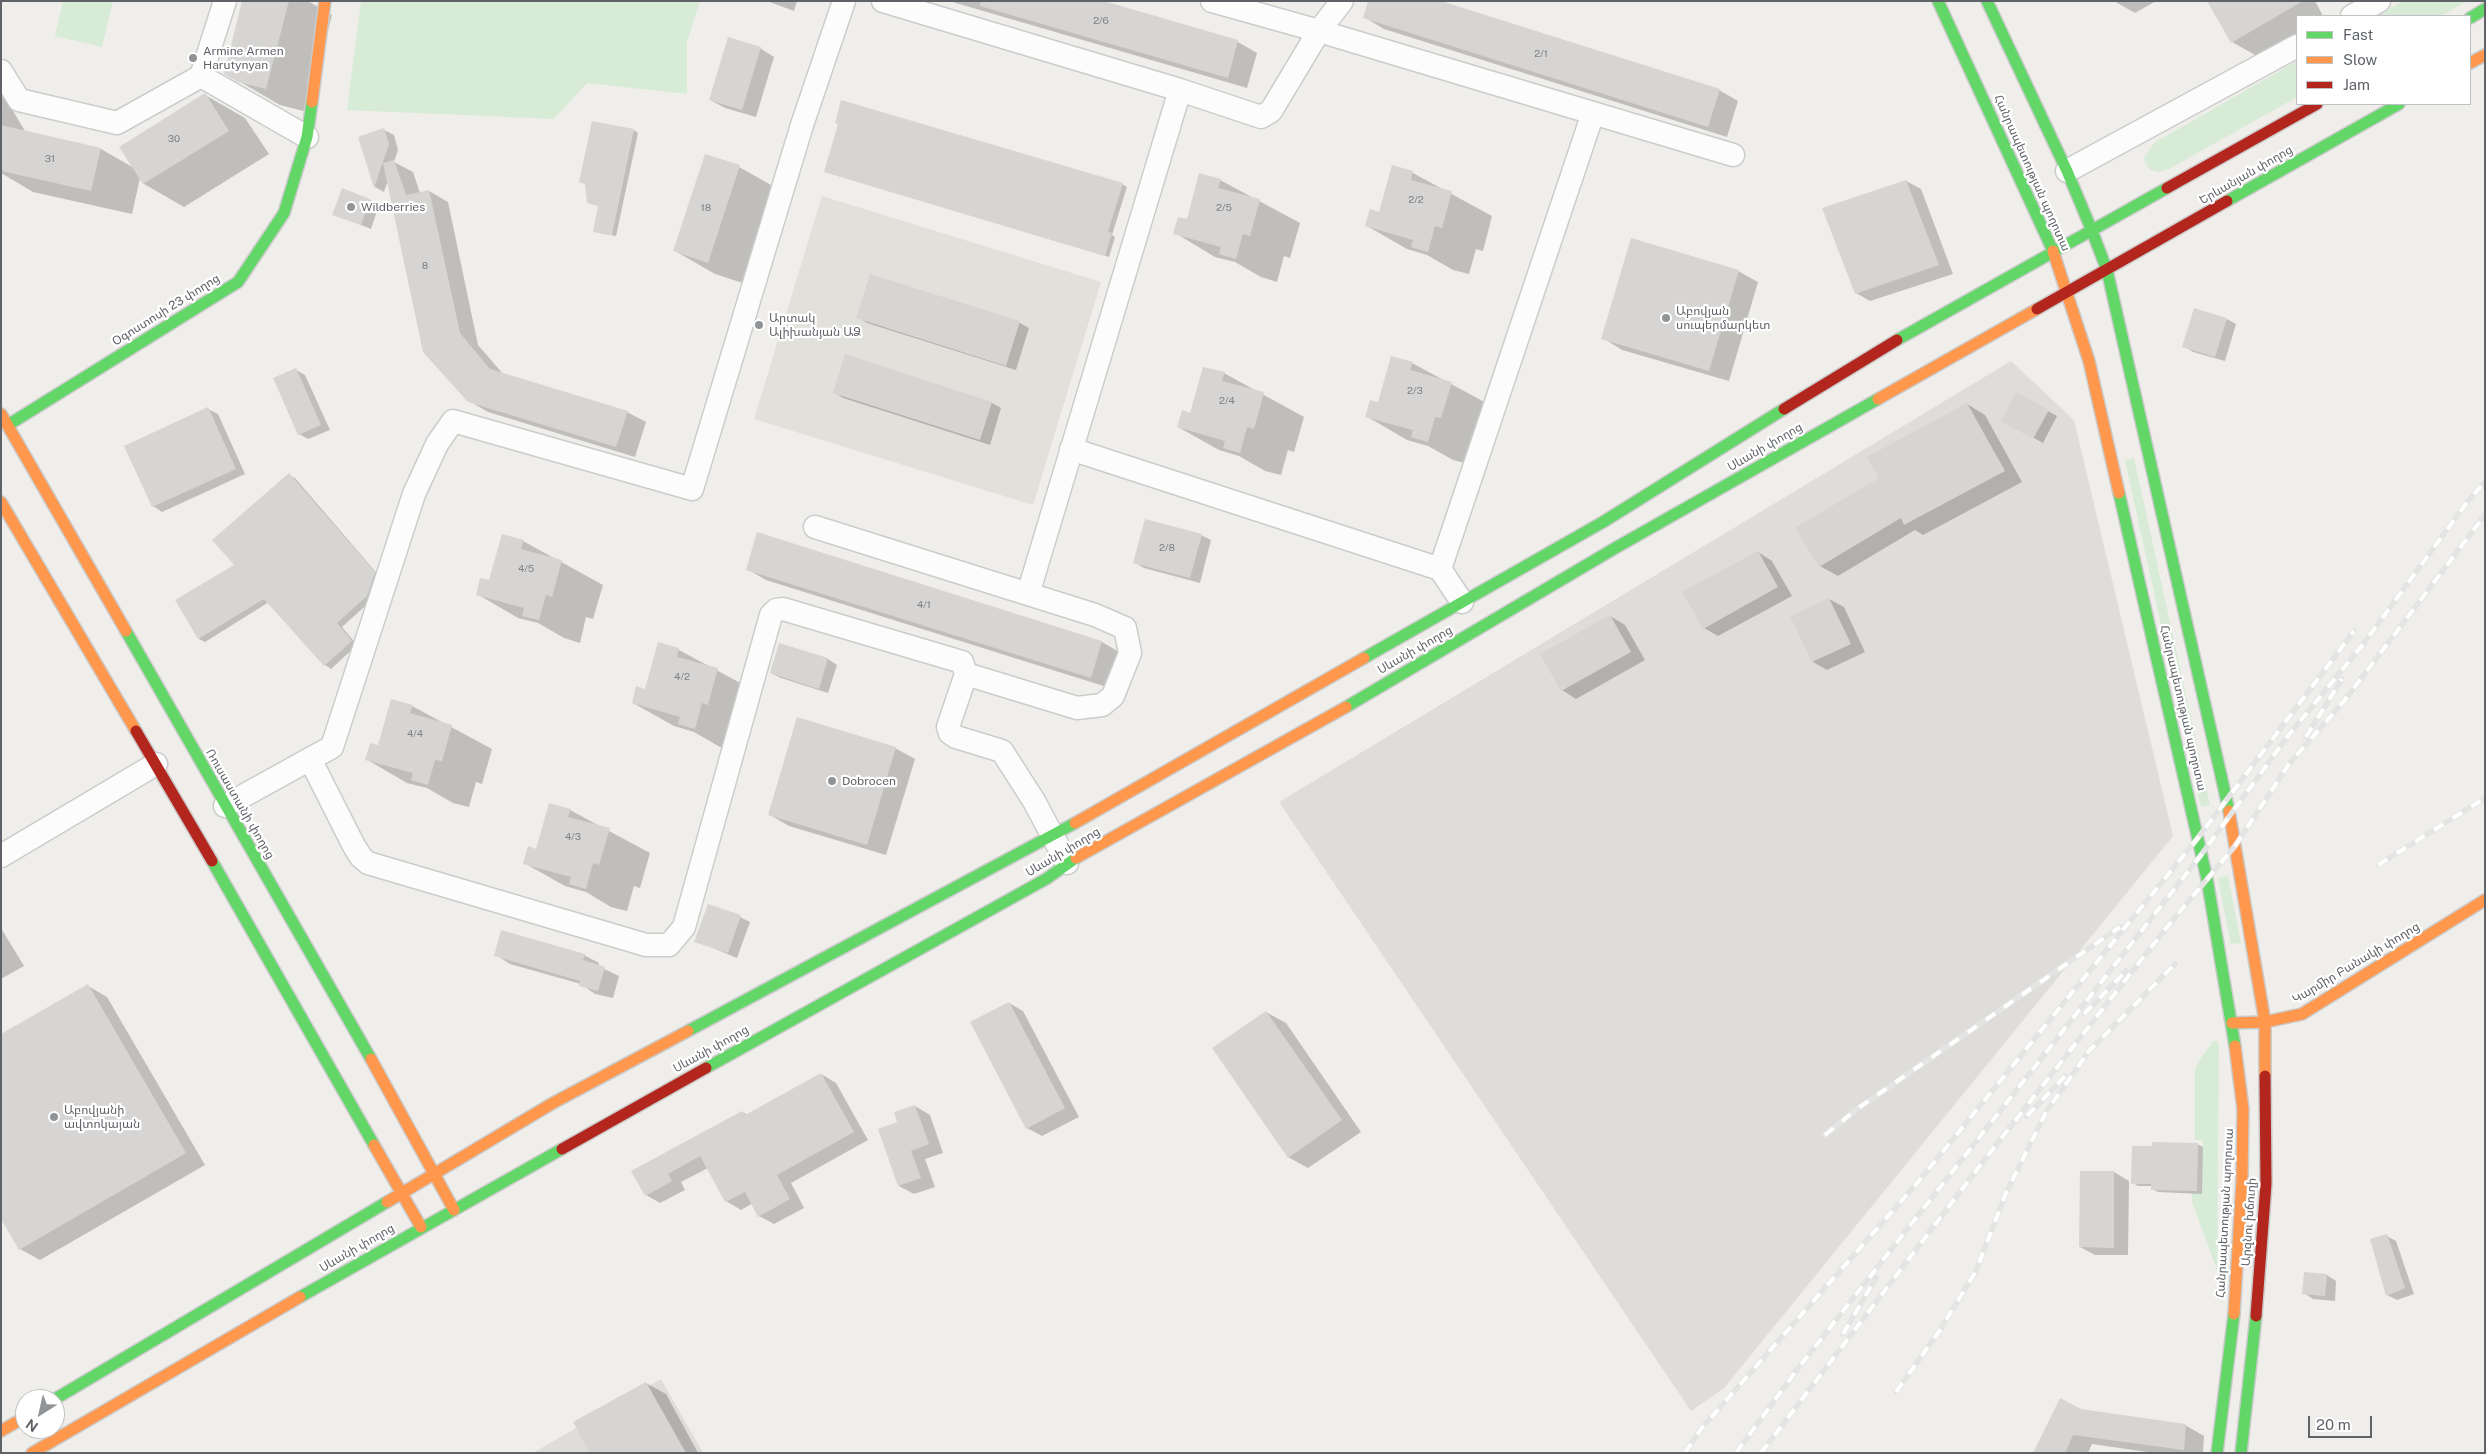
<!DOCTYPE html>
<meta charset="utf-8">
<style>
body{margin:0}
#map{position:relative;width:2486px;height:1454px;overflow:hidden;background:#efeeea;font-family:"Public Sans",sans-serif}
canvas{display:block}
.frame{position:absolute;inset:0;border:2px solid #5f6368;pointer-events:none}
.legend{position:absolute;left:2296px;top:15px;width:175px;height:90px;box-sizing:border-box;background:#fff;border:1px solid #bfc1c3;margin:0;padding:6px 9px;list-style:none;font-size:15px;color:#5f6368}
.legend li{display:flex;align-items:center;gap:10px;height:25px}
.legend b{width:25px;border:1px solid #bfc1c3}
.north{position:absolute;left:15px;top:1389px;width:50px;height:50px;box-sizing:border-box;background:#fff;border:1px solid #bfc1c3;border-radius:50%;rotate:215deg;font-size:14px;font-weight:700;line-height:20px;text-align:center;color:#5f6368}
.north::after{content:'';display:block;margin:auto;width:18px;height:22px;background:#919496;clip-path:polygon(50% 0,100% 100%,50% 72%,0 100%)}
.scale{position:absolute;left:2308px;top:1416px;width:64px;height:22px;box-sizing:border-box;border:2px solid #5f6368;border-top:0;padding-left:6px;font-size:15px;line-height:18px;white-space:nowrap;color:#5f6368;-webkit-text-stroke:4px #fff;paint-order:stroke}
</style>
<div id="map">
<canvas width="2486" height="1454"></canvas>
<div class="frame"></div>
<ul class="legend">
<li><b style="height:6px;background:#63d668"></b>Fast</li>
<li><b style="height:6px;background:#ff974d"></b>Slow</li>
<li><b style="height:6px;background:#b3261e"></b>Jam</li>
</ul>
<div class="north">N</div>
<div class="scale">20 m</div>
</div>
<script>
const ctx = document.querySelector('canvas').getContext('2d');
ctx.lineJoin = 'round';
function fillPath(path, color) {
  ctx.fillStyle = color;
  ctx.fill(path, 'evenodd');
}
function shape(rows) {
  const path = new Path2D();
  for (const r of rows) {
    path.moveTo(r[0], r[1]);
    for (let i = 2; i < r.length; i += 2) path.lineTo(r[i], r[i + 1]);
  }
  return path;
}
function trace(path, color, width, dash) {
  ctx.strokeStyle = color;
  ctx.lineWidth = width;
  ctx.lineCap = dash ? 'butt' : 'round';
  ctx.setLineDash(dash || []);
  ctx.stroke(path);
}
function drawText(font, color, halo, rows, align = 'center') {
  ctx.font = font + ' "Public Sans","Noto Sans Armenian",sans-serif';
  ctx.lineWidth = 4.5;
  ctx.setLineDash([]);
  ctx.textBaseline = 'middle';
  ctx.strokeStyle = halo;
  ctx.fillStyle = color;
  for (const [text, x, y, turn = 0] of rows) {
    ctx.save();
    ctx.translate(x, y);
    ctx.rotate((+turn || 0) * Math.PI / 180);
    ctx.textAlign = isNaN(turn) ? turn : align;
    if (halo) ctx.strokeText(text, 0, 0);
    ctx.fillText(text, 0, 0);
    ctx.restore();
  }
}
fillPath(shape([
 [2011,361,2074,420,2173,836,1724,1388,1691,1411,1279,802],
 [661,1379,703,1453,533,1453]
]), '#dfddda');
fillPath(shape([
 [822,196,1101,282,1033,505,754,419]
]), '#e2e0da');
fillPath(shape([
 [63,1,113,1,102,47,55,36],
 [361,1,700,1,687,42,687,94,587,83,554,119,347,110],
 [2403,1,2467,1,2441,16,2377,16],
 [2297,61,2297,97,2169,169,2159,172,2151,170,2146,165,2144,158,2154,143],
 [2134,458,2210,805,2201,807,2125,460],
 [2228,876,2241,943,2231,944,2218,878],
 [2213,1041,2217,1041,2219,1045,2217,1270,2192,1202,2192,1193,2202,1194,2203,1141,2195,1140,2195,1071,2199,1061]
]), '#d8ebd6');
fillPath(shape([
 [244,1,308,1,332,15,307,112,280,105,225,73],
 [767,1,797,1,794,11],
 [949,1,1100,1,1238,42,1257,53,1247,88],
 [2114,1,2156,1,2135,13],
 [2208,1,2315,1,2323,16,2297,16,2297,51,2273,65,2232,42],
 [1364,17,1719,90,1738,101,1727,137,1384,29],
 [760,48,774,57,756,117,725,108,710,100],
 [1,91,25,131,101,149,134,168,205,95,245,118,269,154,184,207,144,184,140,178,132,214,33,192,1,173],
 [384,130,394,135,398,150,394,162,413,172,420,193,429,191,448,202,478,345,503,374,627,412,646,422,635,457,488,412,469,401,388,180,384,192,375,187,360,138],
 [634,130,638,133,616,236,599,233,595,231],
 [739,167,780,190,749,285,715,274,675,251],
 [1393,167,1413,173,1492,216,1483,251,1476,249,1469,274,1453,270,1427,255,1407,249,1367,226,1380,213],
 [825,172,1122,184,1127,187,1112,235,1115,237,1109,257],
 [1220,180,1300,223,1290,258,1284,256,1277,282,1261,277,1235,262,1215,257,1175,233],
 [1906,181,1921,189,1953,274,1870,301,1856,293],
 [370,200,379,205,371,229,334,214],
 [1738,271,1758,282,1729,381,1622,350,1603,338],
 [871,275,1020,323,1029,328,1016,370,867,323,858,317],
 [2227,319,2236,324,2225,361,2193,352,2184,346],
 [846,356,992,403,1001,408,990,445,843,398,834,392],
 [1412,363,1492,406,1469,464,1453,460,1428,446,1407,440,1366,416],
 [296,370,305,375,330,430,308,439,299,434],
 [1224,373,1304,417,1294,452,1288,450,1281,475,1265,471,1239,456,1219,450,1178,427],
 [2017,394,2057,416,2043,443,2002,420],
 [1967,404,1985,415,2022,482,1923,535,1915,530,1838,576,1820,566,1880,478],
 [208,409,218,414,245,474,162,512,153,506],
 [289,475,295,478,380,577,373,599,342,627,357,645,331,669,325,665,269,602,205,642,199,639,177,601,236,565],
 [758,534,1102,642,1121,653,1110,688,766,580,747,569],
 [1201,535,1211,540,1200,583,1144,568,1134,562],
 [523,541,603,585,593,619,586,617,580,643,564,638,538,623,518,618,477,594],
 [1758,552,1772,561,1792,596,1718,636,1704,628],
 [1829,599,1844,607,1865,652,1827,670,1813,662],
 [1610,616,1625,625,1645,660,1576,699,1562,690],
 [659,644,679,650,759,693,735,751,720,747,694,732,674,726,633,703,646,690],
 [780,645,828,659,837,665,828,693,781,678,771,673],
 [412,706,492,749,482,784,476,782,469,807,453,803,427,788,407,783,366,759],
 [895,748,915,759,886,855,789,826,770,815],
 [570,810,650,853,640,888,634,886,627,911,611,907,586,892,565,886,524,863],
 [740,917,750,922,737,958,696,941],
 [1,928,24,966,1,979],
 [496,955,584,955,599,963,598,966,619,976,613,998,595,994,581,984,510,964],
 [88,986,107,997,205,1165,40,1260,20,1249],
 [1009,1003,1023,1011,1079,1117,1042,1136,1027,1128],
 [1266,1012,1286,1023,1361,1132,1308,1168,1288,1157],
 [821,1074,836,1083,868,1140,791,1183,804,1208,774,1224,759,1216,753,1203,741,1210,726,1201,708,1168,681,1182,685,1190,660,1203,646,1195,633,1171,742,1112,748,1115],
 [915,1106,930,1115,943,1153,925,1159,935,1187,914,1194,899,1186,898,1123],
 [2197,1144,2203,1147,2202,1194,2158,1192,2152,1189,2152,1186,2138,1186,2133,1183],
 [2081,1172,2114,1172,2129,1181,2128,1255,2095,1255,2080,1247],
 [2387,1236,2396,1241,2414,1294,2397,1300,2387,1295],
 [2327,1275,2336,1281,2335,1301,2313,1299,2304,1293],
 [646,1383,666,1394,698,1453,592,1453],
 [2081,1411,2185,1425,2204,1436,2203,1453,2154,1453,2092,1444,2088,1453,2034,1453]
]), '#0003');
fillPath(shape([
 [242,1,289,1,266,89,238,82,224,74],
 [981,1,1104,1,1238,40,1228,78,980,6],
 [1368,1,1441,1,1720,89,1708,127,1363,18],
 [2207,1,2303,1,2231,43],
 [728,37,761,47,742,110,709,100],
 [205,93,229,131,143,184,119,147],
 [841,100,1123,183,1108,232,1112,233,1105,256,824,172,838,124,835,123],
 [592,121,634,129,612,235,593,232,598,206,587,203,585,184,579,182],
 [1,125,101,148,91,191,1,171],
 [384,128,389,144,374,188,358,137],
 [705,154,740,165,708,263,673,251],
 [394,160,406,195,429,190,460,333,490,369,628,411,616,447,468,402,423,352,383,163],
 [1392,165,1413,171,1411,180,1452,191,1442,228,1435,226,1428,252,1411,247,1413,240,1365,226,1370,209,1379,212],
 [1199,173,1221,179,1218,188,1260,199,1250,236,1243,234,1236,259,1219,254,1221,247,1173,234,1178,217,1187,219],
 [1906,180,1939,265,1855,294,1822,208],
 [342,188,370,199,361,225,332,215],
 [1631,238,1739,270,1709,371,1601,339],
 [870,274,1020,321,1006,366,856,318],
 [2194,308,2227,318,2215,357,2182,347],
 [845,354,992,402,980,440,833,393],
 [1391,356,1413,362,1410,370,1452,382,1441,418,1435,417,1428,442,1411,437,1413,430,1365,417,1370,400,1378,402],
 [1203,367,1225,372,1222,381,1264,392,1254,429,1247,427,1240,453,1223,448,1225,441,1177,427,1182,410,1190,413],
 [296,368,321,425,298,435,273,378],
 [2016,392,2049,410,2033,439,2001,421],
 [1967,403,2005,471,1904,525,1901,518,1819,567,1795,528,1879,478,1867,457],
 [208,407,236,469,152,507,124,446],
 [289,473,375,572,367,596,337,623,352,641,324,666,264,599,198,639,175,600,234,565,212,540],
 [1145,519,1202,534,1190,578,1133,563],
 [757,532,1102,641,1091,678,746,570],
 [502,534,524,540,521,549,562,560,552,597,546,595,539,620,522,616,524,608,476,595,480,578,489,580],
 [1758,551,1778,587,1703,629,1682,592],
 [1829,598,1851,644,1812,662,1790,616],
 [1610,615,1631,652,1561,691,1540,654],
 [658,642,679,648,677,657,718,668,708,705,702,703,695,729,678,724,680,717,632,703,636,686,645,689],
 [779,643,828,658,819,689,770,673],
 [391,699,413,705,410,713,452,725,442,761,435,760,428,785,411,780,413,773,365,760,370,743,378,745],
 [797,717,896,747,867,845,768,815],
 [549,803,571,809,568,817,610,828,599,865,593,863,586,889,569,884,571,877,523,864,528,846,536,849],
 [708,904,741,915,728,953,694,942],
 [501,930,585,954,583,960,605,967,598,991,579,986,580,981,494,956],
 [88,984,186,1153,19,1250,1,1219,1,1034],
 [1009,1002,1065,1108,1026,1129,970,1022],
 [1266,1011,1342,1120,1288,1158,1212,1048],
 [821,1073,854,1132,777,1175,790,1199,758,1217,745,1192,725,1202,700,1156,668,1174,672,1181,645,1196,631,1171,742,1111,745,1115],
 [915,1105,929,1144,911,1151,921,1178,898,1186,878,1129,897,1122,894,1112],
 [2152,1142,2198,1143,2197,1191,2151,1190,2151,1184,2131,1184,2132,1146,2152,1146],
 [2080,1171,2114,1171,2114,1248,2079,1247],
 [2387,1234,2405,1288,2386,1296,2370,1239],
 [2304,1272,2327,1274,2325,1296,2302,1294],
 [646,1382,686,1453,590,1453,573,1422],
 [2060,1398,2081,1409,2186,1424,2184,1450,2073,1435,2065,1453,2033,1453]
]), '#d6d5d3');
const street = shape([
 [883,1,1180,90,1261,117,1271,111,1319,31,1342,1],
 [1212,1,1319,31,1733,155],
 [2352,16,2379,1],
 [1,71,19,100,117,123,201,76,307,137],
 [201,76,225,1],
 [2067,171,2297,46],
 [1071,449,1440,569],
 [815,527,1095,615,1125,628,1130,653,1113,696,1102,705,1077,708,966,674],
 [1028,594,1180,90],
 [1462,602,1440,569,1593,113],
 [310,759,332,747,414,494,437,444,453,421,692,489,802,125,844,1],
 [225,806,310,759,354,846,361,857,368,863,646,945,669,945,684,927,771,615,776,610,783,609,962,662,966,674,948,727,950,733,956,737,1002,751,1034,801,1067,863],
 [1,856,156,764]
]);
const fast = shape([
 [1938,1,2053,251],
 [1987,1,2067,171,2092,231],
 [2470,18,2485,9],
 [2227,201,2399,104],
 [2092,231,2107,270,2229,811],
 [1897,340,2167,188],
 [8,425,238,282,284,213,307,137,312,102],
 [2119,493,2207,879,2235,1046],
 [126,631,371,1059],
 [1364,658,1603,522,1784,409],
 [1346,707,1617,547,1878,399],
 [212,861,374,1145],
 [688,1031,1075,823],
 [706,1068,1046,879,1076,858],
 [300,1297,562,1149],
 [55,1399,387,1202],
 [2217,1453,2234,1314],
 [2241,1453,2256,1316]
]);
const slow = shape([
 [2470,63,2485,55],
 [312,102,325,1],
 [2053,251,2089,361,2119,493],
 [1878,399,2037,309],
 [1,414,126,631],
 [1,502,136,731],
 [2229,811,2265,1022,2265,1076],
 [1075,823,1364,658],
 [1076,858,1346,707],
 [2232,1023,2265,1022,2302,1014,2485,900],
 [371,1059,454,1210],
 [374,1145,421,1227],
 [387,1202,553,1103,688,1031],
 [2234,1314,2242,1180,2243,1109,2235,1046],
 [1,1431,25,1417],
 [32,1453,300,1297]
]);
const jam = shape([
 [2167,188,2317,104],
 [2037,309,2227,201],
 [1784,409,1897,340],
 [136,731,212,861],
 [562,1149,706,1068],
 [2256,1316,2266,1184,2265,1076]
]);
trace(street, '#cbcccc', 25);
trace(fast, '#cacacb', 14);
trace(slow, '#cacacb', 14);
trace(jam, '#cacacb', 14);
trace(street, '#fdfcfc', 22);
trace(fast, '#63d668', 11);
trace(slow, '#ff974d', 11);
trace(jam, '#b3261e', 11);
const rail = shape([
 [2306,737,2342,679],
 [2378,865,2485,798],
 [2084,1014,2126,971],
 [2087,1053,2175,964],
 [2027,1116,2065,1076],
 [1825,1135,1857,1109,2120,927],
 [1843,1334,1876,1278],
 [1896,1392,1940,1330,1976,1271,2006,1193,2046,1112,2091,1048],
 [1685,1453,1701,1429,1918,1182,2197,839,2354,631],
 [1736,1453,1799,1367,2201,855,2288,736,2364,643,2468,501,2485,482],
 [1761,1453,1982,1163,2167,927,2235,846,2289,764,2344,701,2485,515]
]);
trace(rail, '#e4e4e4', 5.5);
trace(rail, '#fff', 4, [11]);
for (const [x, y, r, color] of [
 [193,58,5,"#919496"],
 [351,207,5,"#919496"],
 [1666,318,5,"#919496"],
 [759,325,5,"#919496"],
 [832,781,5,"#919496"],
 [54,1117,5,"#919496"]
]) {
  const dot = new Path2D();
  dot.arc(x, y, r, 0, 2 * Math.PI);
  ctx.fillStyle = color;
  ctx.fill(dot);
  trace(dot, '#fff', 2);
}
drawText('10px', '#7e8184', null, [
 ["2/6",1101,21],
 ["2/1",1541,54],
 ["30",174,139],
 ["31",50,159],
 ["2/2",1416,200],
 ["18",706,208],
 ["2/5",1224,208],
 ["8",425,266],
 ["2/3",1415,391],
 ["2/4",1227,401],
 ["2/8",1167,548],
 ["4/5",526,569],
 ["4/1",924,605],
 ["4/2",682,677],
 ["4/4",415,734],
 ["4/3",573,837]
]);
drawText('12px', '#5f6368', '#fff', [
 ["Armine Armen",203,51],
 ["Harutynyan",203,65],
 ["Wildberries",361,207],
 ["Աբովյան",1676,311],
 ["սուպերմարկետ",1676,325],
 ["Արտակ",769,318],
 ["Ալիխանյան ԱՁ",769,332],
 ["Dobrocen",842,781],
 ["Աբովյանի",64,1110],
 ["ավտոկայան",64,1124]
], 'left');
drawText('12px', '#5f6368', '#fff', [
 ["Հանրապետության պողոտա",2032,173,66],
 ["Երևանյան փողոց",2246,175,-30],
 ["Օգոստոսի 23 փողոց",166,310,-32],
 ["Սևանի փողոց",1765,447,-30],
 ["Սևանի փողոց",1415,650,-30],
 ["Հանրապետության պողոտա",2183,708,77],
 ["Ռուսաստանի փողոց",240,804,60],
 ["Սևանի փողոց",1063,852,-31],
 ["Կարմիր Բանակի փողոց",2356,963,-31],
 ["Սևանի փողոց",711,1049,-29],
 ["Հանրապետության պողոտա",2225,1213,-87],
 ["Արզնու խճուղի",2249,1222,-86],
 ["Սևանի փողոց",357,1248,-30]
]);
</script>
